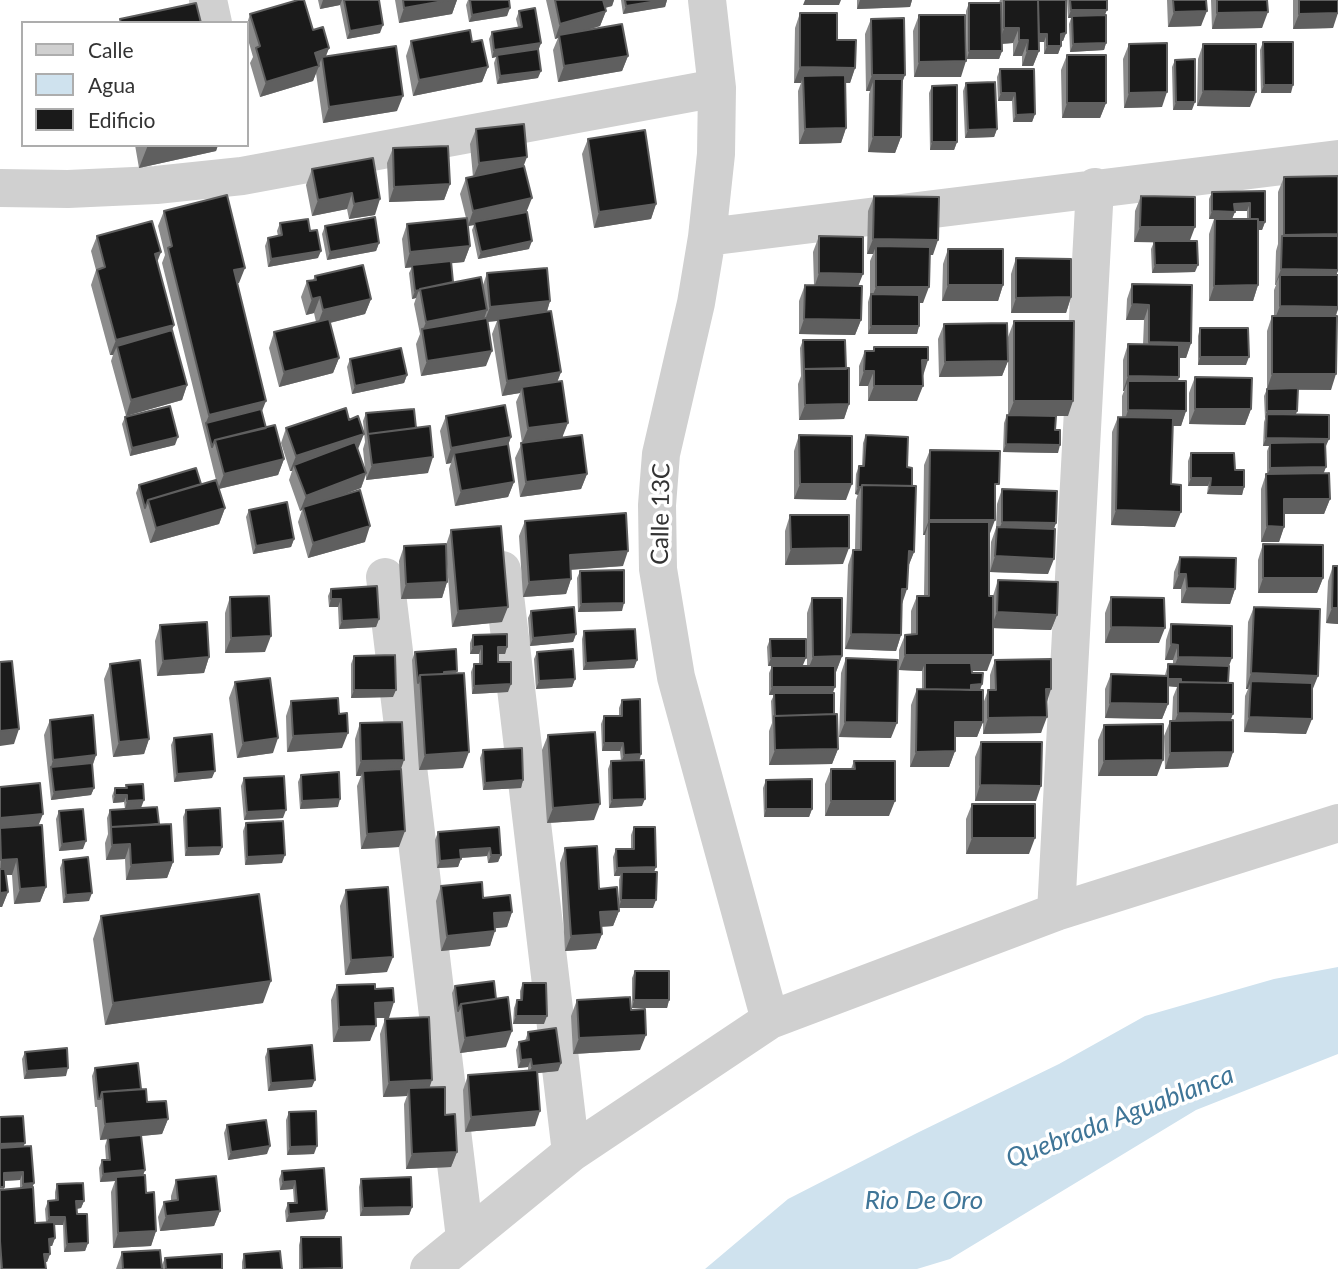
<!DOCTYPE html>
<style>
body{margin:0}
#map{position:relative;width:1338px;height:1269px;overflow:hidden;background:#fff;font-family:Lato,sans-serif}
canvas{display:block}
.legend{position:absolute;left:21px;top:21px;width:228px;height:126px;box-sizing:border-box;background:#fff;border:2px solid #adadad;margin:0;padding:9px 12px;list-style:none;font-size:21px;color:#333}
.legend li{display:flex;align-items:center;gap:14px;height:35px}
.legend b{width:35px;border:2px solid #adadad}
</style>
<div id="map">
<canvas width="1338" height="1269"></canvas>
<ul class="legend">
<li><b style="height:9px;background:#d0d0d0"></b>Calle</li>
<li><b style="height:19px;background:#cfe2ee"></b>Agua</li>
<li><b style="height:19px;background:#1a1a1a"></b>Edificio</li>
</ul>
</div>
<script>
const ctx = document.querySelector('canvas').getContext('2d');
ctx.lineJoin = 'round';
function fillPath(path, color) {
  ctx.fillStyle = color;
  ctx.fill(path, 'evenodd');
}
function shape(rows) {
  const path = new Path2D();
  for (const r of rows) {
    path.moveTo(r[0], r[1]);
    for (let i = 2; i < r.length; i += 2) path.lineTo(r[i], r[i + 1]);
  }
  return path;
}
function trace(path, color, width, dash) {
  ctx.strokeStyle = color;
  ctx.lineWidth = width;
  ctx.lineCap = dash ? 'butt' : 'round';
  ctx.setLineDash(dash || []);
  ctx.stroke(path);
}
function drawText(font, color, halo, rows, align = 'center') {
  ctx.font = font + ' Lato,sans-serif';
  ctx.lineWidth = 7;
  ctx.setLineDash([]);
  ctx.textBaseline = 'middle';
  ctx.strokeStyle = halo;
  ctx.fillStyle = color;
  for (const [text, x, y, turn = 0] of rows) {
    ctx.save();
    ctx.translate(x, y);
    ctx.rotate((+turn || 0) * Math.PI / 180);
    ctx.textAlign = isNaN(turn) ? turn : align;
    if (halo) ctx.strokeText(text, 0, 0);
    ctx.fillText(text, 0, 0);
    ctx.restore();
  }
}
fillPath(shape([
 [1338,967,1338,1054,1196,1110,950,1259,917,1269,705,1269,788,1199,917,1133,1059,1064,1145,1016,1274,979]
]), '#cfe2ee');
trace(shape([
 [208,0,213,23],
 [707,0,717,88,716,154,707,237,696,303,661,454,657,505,658,569,676,677,770,1020],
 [0,188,68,189,156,185,242,176,717,88],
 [707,237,1338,159],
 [502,570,571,1153],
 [385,577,465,1238],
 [1056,912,1095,187],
 [429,1269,571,1153,770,1020,1056,912,1338,823]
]), '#d0d0d0', 38);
fillPath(shape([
 [318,0,379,0,380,33,347,39,340,5,320,9],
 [395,0,457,0,452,14,399,23],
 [468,0,509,0,507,16,469,22,466,5],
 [546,0,614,0,612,6,605,8,606,11,600,26,585,31,628,56,622,71,558,82,553,50,558,38,555,39],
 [621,0,667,0,665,7,623,14],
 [857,0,912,0,910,7,857,9],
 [1000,0,1066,0,1066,33,1063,41,1061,41,1061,46,1058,54,1044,54,1044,42,1039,42,1039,51,1033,66,1022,66,1022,56,1013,56,1013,43,1002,44,1002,51,999,59,967,59,966,11,969,3,999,3],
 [1067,0,1107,0,1105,15,1106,43,1104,50,1070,52,1069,24,1071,18,1068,18],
 [1167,0,1206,0,1201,26,1168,27],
 [1211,0,1267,0,1262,28,1212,29],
 [1293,0,1338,0,1333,28,1293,29],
 [519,11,541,43,538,51,538,78,497,84,494,63,496,57,492,58,489,39,492,32,518,27,516,19],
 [800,13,837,40,855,68,850,83,845,83,846,128,841,143,799,144,798,91,801,83,794,83,795,28],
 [250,14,313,30,329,48,326,56,397,111,323,123,316,73,313,81,260,97,250,63,253,57,247,36,247,24],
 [919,15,961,77,914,77,913,31],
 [871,19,905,75,902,83,901,137,895,153,868,152,869,94,870,91,866,91,865,34],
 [411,41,472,42,488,67,482,82,413,96,406,56],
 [1263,42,1291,93,1261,93,1260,50],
 [1129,44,1162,107,1124,108,1123,59],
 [1203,44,1250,107,1197,106,1198,59],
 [1067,55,1106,103,1100,118,1062,118,1061,70],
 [1175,60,1192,110,1173,110,1172,67],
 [1000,69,1035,114,1032,122,1013,122,1012,101,998,101,997,77],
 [966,83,997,129,994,137,965,138,963,91],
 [932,86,957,142,954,150,930,150,929,93],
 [476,129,524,166,529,249,478,259,472,230,474,225,468,226,470,246,464,262,451,263,453,282,483,285,487,273,550,301,547,312,561,372,557,382,563,437,587,474,581,489,520,497,515,458,522,443,516,402,520,393,502,396,492,334,497,321,488,322,486,366,421,376,416,344,420,334,414,304,416,298,412,299,409,273,412,267,405,268,402,239,407,224,466,218,460,194,466,178,473,177,470,144],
 [588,139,656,204,651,219,594,228,582,154],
 [135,145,218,145,216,151,139,168],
 [393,148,450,184,444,200,389,202,387,163],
 [373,158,375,215,349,219,347,209,312,216,306,185,312,169],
 [1284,177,1338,271,1336,275,1338,309,1336,316,1331,390,1298,390,1297,411,1296,414,1329,439,1325,446,1326,467,1323,473,1330,499,1324,514,1284,514,1284,527,1279,542,1261,542,1261,489,1266,474,1267,474,1267,451,1269,446,1263,446,1264,422,1265,419,1264,396,1267,389,1267,331,1272,316,1274,316,1274,290,1276,285,1275,285,1276,251,1278,244,1278,192],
 [1265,191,1265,222,1262,230,1258,230,1258,285,1253,301,1209,301,1209,234,1214,219,1209,219,1209,199,1212,192],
 [1235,211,1247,211,1247,219,1232,219],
 [874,196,933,255,929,255,923,303,919,303,919,326,917,334,868,334,868,302,870,295,870,261,873,254,867,254,868,211],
 [1141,196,1190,241,1195,272,1152,273,1151,249,1154,242,1134,242,1135,211],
 [164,211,239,283,237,283,262,413,266,428,284,459,278,475,219,489,225,508,219,524,150,543,136,493,139,485,201,484,216,480,162,263,165,255,158,226],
 [280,223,318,258,268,267,265,246,268,238,278,236,277,231],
 [325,226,379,243,376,251,327,260,322,234],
 [97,236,157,262,174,325,172,330,187,385,182,400,126,416,111,361,113,355,110,355,91,285,96,270,91,251],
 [819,236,858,286,861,320,855,335,799,334,799,301,805,285,814,285,813,252],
 [948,249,1003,285,998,301,942,301,943,264],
 [1016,258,1071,297,1066,313,1011,313,1011,274],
 [315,276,371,299,365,314,330,323,339,358,333,373,279,387,269,348,274,332,316,322,314,313,306,315,301,297,307,281,313,280],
 [1132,284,1191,343,1186,358,1179,358,1179,377,1178,381,1186,411,1181,426,1172,426,1171,484,1175,527,1111,525,1112,432,1118,417,1122,417,1122,396,1124,391,1123,391,1123,360,1128,344,1143,345,1144,320,1126,320,1127,299],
 [1014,321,1068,416,1056,416,1055,430,1058,453,1003,452,1004,423,1007,415,1008,415,1008,337],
 [944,324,1008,361,1002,376,939,377,938,339],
 [1200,328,1246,365,1198,365,1198,336],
 [803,340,846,368,849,404,844,419,799,420,798,384,801,376,800,348],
 [874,347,922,376,917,401,868,401,868,386,859,386,859,366,865,351,873,351],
 [350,359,407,375,404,383,352,394,347,367],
 [1195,377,1251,409,1245,425,1189,424,1189,393],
 [366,413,416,428,428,473,366,480,366,475,361,488,336,497,365,542,308,558,298,522,302,510,300,511,289,480,292,471,290,471,281,443,286,428,358,449,365,469,363,449,365,442,363,421],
 [446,416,511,437,508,445,514,482,508,497,455,506,449,469,451,463,446,464,440,431],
 [125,417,175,445,130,456,122,424],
 [799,435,846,500,794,499,794,451],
 [866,435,907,467,912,486,914,552,908,567,902,603,901,635,896,651,845,649,848,565,853,550,855,550,856,500,858,494,855,494,856,474,859,466,862,466,863,443],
 [930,450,995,494,989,536,989,596,993,596,998,580,1057,615,1051,630,993,628,987,671,971,671,972,673,982,684,980,690,983,704,988,690,990,690,990,675,995,660,1047,702,1041,733,983,734,983,722,977,737,955,737,955,751,949,767,910,767,911,705,917,689,922,689,922,671,899,670,899,650,905,635,911,635,911,611,917,596,924,596,925,535,923,535,924,465],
 [1191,453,1235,470,1244,487,1242,495,1207,494,1208,486,1188,486,1188,461],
 [1002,489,1056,523,1054,529,1048,574,990,572,991,542,996,528,997,504],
 [249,510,294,539,291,547,253,554,246,517],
 [790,515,843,564,785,565,785,531],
 [525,521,623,566,571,570,571,579,566,594,523,597,519,536],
 [451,530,502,622,452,627,446,552,447,582,442,598,401,599,399,561,404,546,446,545],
 [1263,544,1323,578,1317,593,1258,593,1258,560],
 [1180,557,1235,589,1230,604,1181,603,1181,589,1173,589,1174,572],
 [1333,566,1338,624,1326,623,1328,581],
 [580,571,622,611,578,612,577,578],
 [331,589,379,619,376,627,339,629,338,607,329,607,328,596],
 [230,597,265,652,225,653,225,613],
 [1111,597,1159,643,1105,643,1105,613],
 [812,598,842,656,836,672,835,672,833,693,838,749,832,764,769,765,769,731,772,723,771,701,774,695,769,695,769,673,772,666,768,666,767,647,770,639,803,665,807,666,807,613],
 [1254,607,1312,691,1306,734,1244,732,1245,696,1248,689,1246,689,1248,622],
 [531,611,576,634,573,642,530,646,528,618],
 [1171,624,1229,666,1228,683,1233,752,1228,767,1165,769,1164,736,1170,721,1172,721,1173,697,1177,687,1168,686,1168,704,1162,719,1105,718,1105,689,1111,674,1165,675,1168,664,1173,664,1173,660,1165,660,1166,640],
 [160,625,209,657,204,673,157,676,155,641],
 [584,631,637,660,634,668,583,670,582,639],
 [473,635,507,647,505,654,498,654,498,662,508,692,472,694,471,672,474,664,479,664,479,654,470,654,470,643],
 [415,652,457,671,456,673,463,768,419,770,412,660],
 [537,652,575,679,572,687,536,689,534,659],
 [354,656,393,697,351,698,351,664],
 [846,658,891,738,839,737,841,673],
 [110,664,149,739,144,754,113,757,104,679],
 [235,682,273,753,237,758,229,698],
 [622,700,639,760,642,806,609,808,608,769,611,761,621,761,620,751,602,751,601,724,604,716,619,716,619,708],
 [291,701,342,748,287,752,286,716],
 [50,720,96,755,92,767,94,788,91,795,51,800,44,735],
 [360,723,401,770,399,847,361,849,357,786,361,776,356,776,355,739],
 [1104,725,1157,776,1098,776,1098,740],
 [548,735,594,820,547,823,542,750],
 [174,738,212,778,174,782,171,745],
 [981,742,1036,801,975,801,975,757],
 [483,750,523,780,521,788,483,790,480,758],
 [854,761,889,816,825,816,825,784,831,769,851,769],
 [301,775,338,807,300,809,298,782],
 [244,778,283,818,244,820,241,786],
 [766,780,812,809,809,817,764,817,763,788],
 [126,785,141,808,159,824,173,862,167,878,126,880,125,859,106,860,105,843,108,834,107,818,110,810,140,808,125,809,124,802,113,803,112,796,115,788,125,788],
 [0,787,38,826,46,887,40,902,14,904,12,875,6,875,8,892,2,907,0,907],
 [972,804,1029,854,966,854,966,819],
 [186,810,222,847,219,855,185,856,183,817],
 [59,811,83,849,59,851,56,819],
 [246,823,282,863,245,865,243,831],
 [499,827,501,855,498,862,488,863,487,856,461,858,458,867,437,868,435,840,438,832],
 [634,827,654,872,653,908,619,908,619,911,613,926,601,927,602,934,596,949,565,951,560,863,565,848,599,889,619,907,619,880,620,876,614,876,613,857,616,849,631,849,631,835],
 [63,860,89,901,63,903,60,868],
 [441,886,483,898,512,912,507,927,495,928,490,946,441,951,436,901],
 [346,890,387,972,345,975,340,906],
 [101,916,263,1003,105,1025,93,939],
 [635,971,669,1000,667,1008,632,1008,632,978],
 [523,983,544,1024,513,1024,514,1008,517,1000,520,1000,520,991],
 [337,985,375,989,389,1018,376,1018,370,1041,333,1042,331,1000],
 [455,986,496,999,506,1047,460,1053,452,993],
 [577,1000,631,1010,640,1050,573,1054,571,1016],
 [385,1019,445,1115,457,1152,451,1167,406,1169,404,1104,407,1096,383,1097,380,1034],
 [528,1032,561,1063,558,1071,537,1073,535,1126,465,1132,463,1090,468,1075,528,1071,528,1067,518,1068,516,1050,519,1042,525,1041],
 [268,1049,312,1087,268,1091,265,1057],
 [25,1052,66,1076,24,1079,22,1059],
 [95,1068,141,1089,147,1102,168,1119,162,1134,141,1136,145,1170,143,1175,146,1193,156,1231,151,1246,113,1248,111,1192,115,1181,100,1182,99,1168,102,1160,106,1160,105,1146,107,1139,100,1140,97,1107,95,1107,92,1076],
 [289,1112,314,1154,287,1155,286,1120],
 [0,1117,23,1146,34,1183,32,1187,35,1223,46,1222,45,1209,48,1201,55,1201,55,1192,57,1184,84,1201,81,1208,77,1209,77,1214,88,1243,85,1251,64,1252,63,1225,54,1225,55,1238,52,1246,49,1246,50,1254,47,1262,45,1262,46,1269,0,1269],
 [20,1180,20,1188,4,1189,4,1181],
 [227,1125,267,1154,228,1160,224,1133],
 [282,1171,327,1211,324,1219,286,1222,285,1211,288,1203,294,1203,293,1189,280,1190,279,1179],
 [361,1179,412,1207,409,1215,360,1216,359,1187],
 [176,1180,220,1211,214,1226,160,1231,158,1217,164,1202,171,1201,171,1196],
 [301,1237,341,1237,342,1269,299,1269,299,1245],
 [122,1252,161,1267,165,1258,222,1269,116,1269],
 [244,1254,282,1269,242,1269,242,1262]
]), '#8c8c8c');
fillPath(shape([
 [323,0,342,0,340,5,320,9],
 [449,0,457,0,452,14,399,23,404,8],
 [600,0,614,0,612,6,596,10],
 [663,0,667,0,665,7,623,14,626,6],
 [805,0,841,0,839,5,803,5],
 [860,0,912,0,910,7,857,9],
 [510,8,507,16,469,22,472,15],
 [1071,10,1107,10,1104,17,1072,16,1071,18,1068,18],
 [606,11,600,26,559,38,559,35,558,38,555,39,560,24],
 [1207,11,1201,26,1168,27,1174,12],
 [1268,12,1262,28,1212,29,1217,13],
 [1338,13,1333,28,1293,29,1299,14],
 [383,25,380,33,347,39,350,31],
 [1004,28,1019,28,1013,43,999,44],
 [1066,33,1063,41,1058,41,1061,34],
 [1036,34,1047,34,1044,42,1033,42],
 [1019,40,1028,40,1022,56,1013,56],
 [541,43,538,51,497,55,496,57,492,58,494,50],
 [1106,43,1104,50,1070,52,1073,44],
 [1047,46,1061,46,1058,54,1044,54],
 [329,48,323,63,322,57,319,65,315,53],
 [969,51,1002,51,999,59,967,59],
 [1027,51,1039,51,1033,66,1022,66],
 [628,56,622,71,558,82,564,66],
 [966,61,961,77,914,77,919,62],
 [319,66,313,81,260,97,266,82],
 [488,67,482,82,413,96,419,80],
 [800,67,855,68,850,83,803,83,803,76,801,83,794,83],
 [541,71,538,78,497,84,500,76],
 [872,75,905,75,899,90,874,79,870,91,866,91],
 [1264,85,1293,85,1291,93,1261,93],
 [1203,91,1256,92,1250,107,1197,106],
 [1167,92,1162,107,1124,108,1129,93],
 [1001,93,1015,93,1012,101,998,101],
 [403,96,397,111,323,123,329,107],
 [1176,102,1195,102,1192,110,1173,110],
 [1067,103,1106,103,1100,118,1062,118],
 [1035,114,1032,122,1013,122,1016,115],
 [846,128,841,143,799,144,805,129],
 [997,129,994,137,965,138,968,130],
 [873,137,901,137,895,153,868,152],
 [932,142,957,142,954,150,930,150],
 [148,145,218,145,216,151,139,168],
 [527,157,521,173,473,178,479,163],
 [450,184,444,200,389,202,394,187],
 [352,193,347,209,312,216,318,200],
 [532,198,526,213,474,222,474,225,468,226,473,211],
 [380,199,375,215,349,219,354,204],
 [1250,203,1247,211,1232,211,1234,204],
 [656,204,651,219,594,228,599,212],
 [1212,211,1235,212,1232,219,1209,219],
 [1265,222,1262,230,1248,230,1250,223],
 [1140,227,1195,227,1189,243,1134,242],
 [1338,234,1338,249,1281,242,1284,235],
 [873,239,938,240,933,255,876,254,876,246,873,254,867,254],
 [532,241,529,249,478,259,481,252],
 [379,243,376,251,327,260,330,252],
 [470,246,464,262,405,268,410,252],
 [321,251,318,258,268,267,271,259],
 [161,252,155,268,155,254],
 [1155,265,1198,265,1195,272,1152,273],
 [245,268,239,283,228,286,234,270],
 [1281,269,1338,270,1333,286,1280,275,1275,285],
 [819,273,863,274,857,289,814,288],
 [948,285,1003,285,998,301,942,301],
 [1258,285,1253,301,1209,301,1214,286],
 [876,287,929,287,923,303,870,302],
 [419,290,416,298,412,299,415,291],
 [320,297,314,313,306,315,312,299],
 [1071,297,1066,313,1011,313,1016,298],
 [371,299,365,314,317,326,323,310],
 [550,301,545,317,484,322,490,307],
 [1132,304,1149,305,1144,320,1126,320],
 [1280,306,1338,307,1338,309,1333,322,1274,321],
 [487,310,482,325,422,332,426,322],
 [804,319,861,320,855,335,799,334],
 [174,325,168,340,117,346,113,355,110,355,116,340],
 [871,326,919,326,917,334,868,334],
 [1149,342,1191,343,1186,358,1143,357],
 [492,351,486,366,421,376,427,361],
 [1200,357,1249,357,1246,365,1198,365],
 [339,358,333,373,279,387,284,372],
 [922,360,928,360,923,376],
 [1008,361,1002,376,939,377,945,362],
 [864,371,874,371,868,386,859,386],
 [561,372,555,388,522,387,520,393,502,396,507,381],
 [1272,374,1336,374,1331,390,1267,389],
 [407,375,404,383,352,394,355,386],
 [1128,376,1179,377,1174,392,1128,381,1124,391,1123,391],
 [187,385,182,400,126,416,131,400],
 [874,386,923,386,917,401,868,401],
 [266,401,260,416,206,423,203,430,209,415],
 [1014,401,1073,401,1068,416,1008,416],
 [849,404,844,419,799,420,805,405],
 [1195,409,1251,409,1245,425,1189,424],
 [1128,410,1186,411,1181,426,1123,426],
 [1267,411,1297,411,1294,419,1267,414,1265,419],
 [568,423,562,438,522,443,528,428],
 [364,434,358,449,296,469,294,465,292,471,290,471,296,456],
 [178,437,175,445,130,456,132,448],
 [511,437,505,453,454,453,451,463,446,464,451,448],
 [1266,438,1329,439,1326,446,1270,446,1270,443,1269,446,1263,446],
 [1006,444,1060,445,1058,453,1003,452],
 [433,457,428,473,366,480,372,465],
 [284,459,278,475,218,489,224,474],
 [1326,467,1323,475,1267,476,1270,468],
 [366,473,361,488,304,509,303,507,302,510,300,511,306,496],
 [587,474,581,489,520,497,526,482],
 [1191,478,1211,478,1208,486,1188,486],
 [514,482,508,497,455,506,461,491],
 [800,484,852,484,846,500,794,499],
 [858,487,861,487,858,495,855,494],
 [1210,487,1244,487,1242,495,1207,494],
 [1284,499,1330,499,1324,514,1278,514],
 [225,508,219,524,150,543,156,528],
 [1116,510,1181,512,1175,527,1111,525],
 [929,520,995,520,989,536,929,522,925,535,923,535],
 [1002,522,1056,523,1050,538,996,537],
 [370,526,365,542,308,558,313,543],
 [1267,526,1284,527,1279,542,1261,542],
 [294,539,291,547,253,554,256,546],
 [849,548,843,564,785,565,791,549],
 [628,551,623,566,564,570,570,555],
 [909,551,914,552,908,567],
 [995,556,1054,559,1048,574,990,572],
 [1179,574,1186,574,1181,589,1173,589],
 [1263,578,1323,578,1317,593,1258,593],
 [571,579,566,594,523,597,529,582],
 [447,582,442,598,401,599,406,584],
 [1187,588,1235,589,1230,604,1181,603],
 [902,589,907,589,902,604],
 [331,599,341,599,338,607,329,607],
 [624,603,622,611,578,612,581,604],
 [508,607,502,622,452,627,458,611],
 [1332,608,1338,608,1338,624,1326,623],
 [997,612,1057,615,1051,630,991,628],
 [379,619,376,627,339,629,342,621],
 [1111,627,1165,628,1159,643,1105,643],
 [576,634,573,642,530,646,533,638],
 [851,634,901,635,896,651,845,649],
 [271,636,265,652,225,653,231,638],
 [1171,644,1178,645,1173,660,1165,660],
 [482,646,479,654,470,654,473,647],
 [498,647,507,647,505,654,495,654],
 [905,655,993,655,987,671,925,671,925,663,922,671,899,670],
 [842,656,836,672,807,672,813,657],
 [209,657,204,673,157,676,163,661],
 [1178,657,1232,658,1226,674,1172,672],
 [771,658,806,658,803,665,768,666],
 [637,660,634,668,583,670,586,663],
 [1251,673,1318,676,1312,691,1251,681,1248,689,1246,689],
 [575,679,572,687,536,689,539,681],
 [1168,679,1181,679,1178,687,1178,682,1177,687,1165,686],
 [511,684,508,692,472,694,474,686],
 [982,684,979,692,968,700,971,685],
 [772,687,835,687,832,695,769,695],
 [1046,689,1051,689,1046,705],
 [354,690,396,690,393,697,351,698],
 [1110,703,1168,704,1162,719,1105,718],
 [1178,713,1233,714,1227,730,1172,729],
 [1047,717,1041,733,983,734,988,718],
 [1249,717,1312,719,1306,734,1244,732],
 [845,722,897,723,891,738,839,737],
 [955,722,983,722,977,737,949,737],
 [19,729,14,744,0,746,0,731],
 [348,733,342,748,287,752,293,736],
 [278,738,273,753,237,758,243,743],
 [149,739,144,754,113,757,119,742],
 [604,743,623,743,620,751,602,751],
 [838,749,832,764,769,765,775,750],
 [955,751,949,767,910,767,916,752],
 [469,752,463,768,419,770,425,755],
 [1233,752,1228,767,1165,769,1170,753],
 [641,754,639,762,621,763,624,755],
 [96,755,91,770,51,767,53,760],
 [404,760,399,775,363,771,361,776,356,776,361,761],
 [1163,760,1157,776,1098,776,1104,761],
 [215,771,212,778,174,782,177,774],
 [523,780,521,788,483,790,485,783],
 [980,785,1041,786,1036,801,975,801],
 [94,788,91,795,51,800,54,792],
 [115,795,127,795,124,802,113,803],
 [340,799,338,807,300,809,302,801],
 [645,799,642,806,609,808,612,800],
 [144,800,141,808,125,809,127,801],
 [831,801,895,801,889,816,825,816],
 [600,804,594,820,547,823,553,808],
 [766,809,812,809,809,817,764,817],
 [286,810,283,818,244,820,247,812],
 [43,814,37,829,0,832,0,818],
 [405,831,399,847,361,849,367,834],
 [972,838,1035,838,1029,854,966,854],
 [86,841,83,849,59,851,62,844],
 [130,844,125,859,106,860,112,845],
 [222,847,219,855,185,856,187,848],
 [490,848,487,856,458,858,460,850],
 [285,855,282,863,245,865,247,857],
 [491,855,501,855,498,862,488,863],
 [17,859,12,875,0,875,1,860],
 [461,859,458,867,437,868,440,861],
 [173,862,167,878,126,880,131,865],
 [656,867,653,875,622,872,620,876,614,876,617,868],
 [46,887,40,902,14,904,20,889],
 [8,892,2,907,0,907,0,893],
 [92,893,89,901,63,903,66,895],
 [621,900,656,900,653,908,619,908],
 [619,911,613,926,595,927,600,912],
 [512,912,507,927,488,929,494,913],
 [495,931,490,946,441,951,447,936],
 [602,934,596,949,565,951,571,936],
 [393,957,387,972,345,975,351,960],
 [271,981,263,1003,105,1025,113,1003],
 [634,1000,669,1000,667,1008,632,1008],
 [394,1002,389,1018,369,1018,375,1003],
 [516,1016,547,1016,544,1024,513,1024],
 [376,1026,370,1041,333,1042,339,1027],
 [512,1031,506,1047,460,1053,465,1038],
 [646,1035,640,1050,573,1054,579,1038],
 [531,1059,528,1067,518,1068,521,1060],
 [561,1063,558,1071,529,1074,532,1066],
 [68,1068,66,1076,24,1079,27,1071],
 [315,1080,312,1087,268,1091,271,1083],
 [432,1080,427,1095,409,1088,407,1096,383,1097,389,1082],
 [540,1111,535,1126,465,1132,471,1117],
 [168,1119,162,1134,100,1140,105,1124],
 [25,1143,22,1150,0,1152,0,1144],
 [270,1146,267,1154,228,1160,231,1152],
 [317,1146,314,1154,287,1155,290,1147],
 [457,1152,451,1167,406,1169,412,1154],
 [145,1170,142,1178,116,1177,115,1181,100,1182,103,1174],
 [23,1172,20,1180,1,1181,4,1173],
 [295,1181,293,1189,280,1190,283,1182],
 [34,1183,31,1191,20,1192,23,1184],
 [76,1201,84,1201,81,1208,74,1209],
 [412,1207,409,1215,360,1216,363,1208],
 [220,1211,214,1226,160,1231,166,1216],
 [327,1211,324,1219,286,1222,289,1214],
 [49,1217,65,1217,63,1225,46,1225],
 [156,1231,151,1246,113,1248,118,1233],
 [55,1238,52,1246,46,1246,49,1239],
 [88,1243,85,1251,64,1252,67,1244],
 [44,1254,50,1254,47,1262,41,1262]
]), '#5f5f5f');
const building = shape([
 [298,0,304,0,313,30,323,27,329,48,315,53,319,66,266,82,256,48,260,46,250,14,298,0],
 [344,0,379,0,383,25,350,31,344,0],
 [403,0,449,0,404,8,403,0],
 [470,0,509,0,510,8,472,15,470,0],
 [555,0,603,0,606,11,560,24,555,0],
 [625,0,663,0,626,6,625,0],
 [1004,0,1038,0,1039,51,1027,51,1028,40,1019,40,1019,28,1004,28,1004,0],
 [1038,0,1066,0,1066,33,1061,34,1061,46,1047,46,1047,34,1039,34,1038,0],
 [1070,0,1107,0,1107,10,1071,10,1070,0],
 [1173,0,1206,0,1207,11,1174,12,1173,0],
 [1217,0,1267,0,1268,12,1217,13,1217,0],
 [1299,0,1338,0,1338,13,1299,14,1299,0],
 [196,3,201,23,121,23,120,19,196,3],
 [969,3,1001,3,1002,51,969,51,969,3],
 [535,8,541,43,494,50,492,32,522,27,519,11,535,8],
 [800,13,837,13,837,40,856,40,855,68,800,67,800,13],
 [919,15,965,15,966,61,919,62,919,15],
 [1106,15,1106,43,1073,44,1072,16,1106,15],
 [904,18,905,75,872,75,871,19,904,18],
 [622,24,628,56,564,66,559,35,622,24],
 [470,30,472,42,482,40,488,67,419,80,411,41,470,30],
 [1263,42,1293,42,1293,85,1264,85,1263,42],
 [1167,43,1167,92,1129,93,1129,44,1167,43],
 [1203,44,1256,44,1256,92,1203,91,1203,44],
 [396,46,403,96,329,107,322,57,396,46],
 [538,49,541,71,500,76,497,55,538,49],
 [1067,55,1106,55,1106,103,1067,103,1067,55],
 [1195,59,1195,102,1176,102,1175,60,1195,59],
 [1000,69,1034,69,1035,114,1016,115,1015,93,1001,93,1000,69],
 [845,75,846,128,805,129,803,76,845,75],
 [874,79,902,79,901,137,873,137,874,79],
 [995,82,997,129,968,130,966,83,995,82],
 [957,85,957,142,932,142,932,86,957,85],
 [524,124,527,157,479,163,476,129,524,124],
 [645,130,656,204,599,212,588,139,645,130],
 [448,146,450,184,394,187,393,148,448,146],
 [373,158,380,199,354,204,352,193,318,200,312,169,373,158],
 [524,166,532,198,473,211,466,178,524,166],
 [1338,176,1338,234,1284,235,1284,177,1338,176],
 [1265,191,1265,222,1258,222,1258,219,1250,219,1250,203,1234,204,1235,212,1212,211,1212,192,1265,191],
 [227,195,245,268,234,270,266,401,209,415,168,248,172,246,164,211,227,195],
 [874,196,939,197,938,240,873,239,874,196],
 [1141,196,1195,197,1195,227,1140,227,1141,196],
 [527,212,532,241,481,252,474,222,527,212],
 [375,217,379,243,330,252,325,226,375,217],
 [467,218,470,246,410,252,407,224,467,218],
 [308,219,310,231,317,230,321,251,271,259,268,238,282,235,280,223,308,219],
 [1215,219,1258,219,1258,285,1214,286,1215,219],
 [152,221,161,252,155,254,174,325,116,340,97,270,105,267,97,236,152,221],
 [819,236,863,237,863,274,819,273,819,236],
 [1282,236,1338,236,1338,270,1281,269,1282,236],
 [1154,241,1197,241,1198,265,1155,265,1154,241],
 [876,246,930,247,929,287,876,287,876,246],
 [948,249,1003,249,1003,285,948,285,948,249],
 [1016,258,1071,259,1071,297,1016,298,1016,258],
 [451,261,453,282,420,289,420,290,415,291,412,265,451,261],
 [363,265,371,299,323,310,320,297,312,299,307,281,316,280,315,276,363,265],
 [547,268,550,301,490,307,487,273,547,268],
 [1280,275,1338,275,1338,307,1280,306,1280,275],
 [481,277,487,310,426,322,420,289,481,277],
 [1132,284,1192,285,1191,343,1149,342,1149,305,1132,304,1132,284],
 [805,285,862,286,861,320,804,319,805,285],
 [871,294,919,295,919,326,871,326,871,294],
 [551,311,561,372,507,381,498,319,551,311],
 [1272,316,1337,316,1336,374,1272,374,1272,316],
 [487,318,492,351,427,361,422,329,487,318],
 [329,319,339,358,284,372,274,332,329,319],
 [1014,321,1074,321,1073,401,1014,401,1014,321],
 [1007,323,1008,361,945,362,944,324,1007,323],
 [1200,328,1248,328,1249,357,1200,357,1200,328],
 [172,330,187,385,131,400,117,346,172,330],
 [803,340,845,340,846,369,804,369,803,340],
 [1128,344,1179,345,1179,377,1128,376,1128,344],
 [874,347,928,347,928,360,922,360,923,386,874,386,874,371,864,371,865,351,874,351,874,347],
 [401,348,407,375,355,386,350,359,401,348],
 [849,368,849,404,805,405,804,369,849,368],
 [1195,377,1252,378,1251,409,1195,409,1195,377],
 [562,381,568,423,528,428,522,387,562,381],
 [1128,381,1186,381,1186,411,1128,410,1128,381],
 [1298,388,1297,411,1267,411,1267,389,1298,388],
 [505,405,511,437,451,448,446,416,505,405],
 [170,406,178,437,132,448,125,417,170,406],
 [346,408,349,420,358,416,364,434,296,456,286,428,346,408],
 [261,409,266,428,215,440,212,447,206,423,261,409],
 [414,409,416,428,368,434,368,435,366,413,414,409],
 [1267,414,1329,415,1329,439,1266,438,1267,414],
 [1007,415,1056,416,1055,430,1060,430,1060,445,1006,444,1007,415],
 [1118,417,1173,418,1171,484,1181,485,1181,512,1116,510,1118,417],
 [275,425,284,459,224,474,215,440,275,425],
 [430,426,433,457,372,465,368,434,430,426],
 [582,435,587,474,526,482,521,443,582,435],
 [799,435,852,436,852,484,800,484,799,435],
 [866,435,908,437,907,467,912,468,912,486,862,485,862,487,858,487,859,466,864,466,866,435],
 [355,442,366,473,306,496,294,465,355,442],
 [1325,442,1326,467,1270,468,1270,443,1325,442],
 [508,444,514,482,461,491,454,453,508,444],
 [930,450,1000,451,999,484,995,484,995,520,929,520,930,450],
 [1191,453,1234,453,1235,470,1244,470,1244,487,1210,487,1211,478,1191,478,1191,453],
 [196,468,201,484,148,500,145,508,139,485,196,468],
 [1329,473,1330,499,1284,499,1284,527,1267,526,1266,474,1329,473],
 [216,480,225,508,156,528,148,500,216,480],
 [862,485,916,486,914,552,909,551,907,589,902,589,901,635,851,634,853,550,861,550,862,485],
 [1002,489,1057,491,1056,523,1002,522,1002,489],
 [360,490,370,526,313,543,303,507,360,490],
 [287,502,294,539,256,546,249,510,287,502],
 [626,513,628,551,570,555,571,579,529,582,525,521,626,513],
 [790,515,849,515,849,548,791,549,790,515],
 [929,522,989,522,989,596,993,596,993,655,905,655,905,635,917,634,917,596,929,596,929,522],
 [501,526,508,607,458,611,451,530,501,526],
 [997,527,1055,529,1054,559,995,556,997,527],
 [446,544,447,582,406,584,404,546,446,544],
 [1263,544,1323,545,1323,578,1263,578,1263,544],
 [1180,557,1236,558,1235,589,1187,588,1186,574,1179,574,1180,557],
 [1333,566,1338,566,1338,608,1332,608,1333,566],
 [624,570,624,603,581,604,580,571,624,570],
 [998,580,1058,582,1057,615,997,612,998,580],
 [377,586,379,619,342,621,341,599,331,599,331,589,377,586],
 [269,596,271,636,231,638,230,597,269,596],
 [1111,597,1164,598,1165,628,1111,627,1111,597],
 [812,598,842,598,842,656,813,657,812,598],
 [574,607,576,634,533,638,531,611,574,607],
 [1254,607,1320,609,1318,676,1251,673,1254,607],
 [207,622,209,657,163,661,160,625,207,622],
 [1171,624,1232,626,1232,658,1178,657,1178,645,1171,644,1171,624],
 [635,629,637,660,586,663,584,631,635,629],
 [507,634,507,647,498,647,498,662,511,662,511,684,474,686,474,664,482,664,482,646,473,647,473,635,507,634],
 [770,639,806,639,806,658,771,658,770,639],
 [456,649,457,671,444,672,444,674,420,675,418,683,415,652,456,649],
 [573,649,575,679,539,681,537,652,573,649],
 [395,655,396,690,354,690,354,656,395,655],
 [846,658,898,660,897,723,845,722,846,658],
 [1051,659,1051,689,1046,689,1047,717,988,718,988,690,996,690,995,660,1051,659],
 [140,660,149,739,119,742,110,664,140,660],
 [12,661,19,729,0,731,0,662,12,661],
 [925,663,971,663,972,673,983,673,982,684,971,685,971,690,925,689,925,663],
 [1168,664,1229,666,1228,683,1181,682,1181,679,1168,679,1168,664],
 [772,666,835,666,835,687,772,687,772,666],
 [464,673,469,752,425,755,420,675,464,673],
 [1111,674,1168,676,1168,704,1110,703,1111,674],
 [270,678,278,738,243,743,235,682,270,678],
 [1251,681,1312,683,1312,719,1249,717,1251,681],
 [1178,682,1233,683,1233,714,1178,713,1178,682],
 [917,689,983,690,983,722,955,722,955,751,916,752,917,689],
 [774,693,834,693,834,714,775,716,774,693],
 [338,698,339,714,347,713,348,733,293,736,291,701,338,698],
 [640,699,641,754,624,755,623,743,604,743,604,716,622,716,622,700,640,699],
 [837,714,838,749,775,750,774,716,837,714],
 [93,715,96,755,53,760,50,720,93,715],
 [1233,720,1233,752,1170,753,1170,721,1233,720],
 [402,722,404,760,361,761,360,723,402,722],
 [1163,724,1163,760,1104,761,1104,725,1163,724],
 [595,732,600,804,553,808,548,735,595,732],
 [212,734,215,771,177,774,174,738,212,734],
 [981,742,1042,742,1041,786,980,785,981,742],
 [522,748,523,780,485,783,483,750,522,748],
 [644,760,645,799,612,800,611,761,644,760],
 [854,761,895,761,895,801,831,801,831,769,855,769,854,761],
 [92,763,94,788,54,792,51,767,92,763],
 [401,769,405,831,367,834,363,771,401,769],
 [339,772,340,799,302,801,301,775,339,772],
 [284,776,286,810,247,812,244,778,284,776],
 [812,779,812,809,766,809,766,780,812,779],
 [40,783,43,814,0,818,0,787,40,783],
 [143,784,144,800,127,801,127,795,115,795,115,788,127,788,126,785,143,784],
 [972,804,1035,804,1035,838,972,838,972,804],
 [157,807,159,824,111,827,110,810,157,807],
 [220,808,222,847,187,848,186,810,220,808],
 [83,809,86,841,62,844,59,811,83,809],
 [283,821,285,855,247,857,246,823,283,821],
 [171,824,173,862,131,865,130,844,112,845,111,827,171,824],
 [42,825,46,887,20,889,17,859,1,860,0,828,42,825],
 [499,827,501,855,491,855,490,848,460,850,461,859,440,861,438,832,499,827],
 [634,827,655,827,656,867,617,868,616,849,634,849,634,827],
 [597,846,599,889,617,887,619,911,600,912,602,934,571,936,565,848,597,846],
 [88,857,92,893,66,895,63,860,88,857],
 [0,869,5,869,8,892,0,893,0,869],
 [622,872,657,872,656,900,621,900,622,872],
 [482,882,483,898,510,895,512,912,494,913,495,931,447,936,441,886,482,882],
 [388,887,393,957,351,960,346,890,388,887],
 [259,894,271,981,113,1003,101,916,259,894],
 [635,971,669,971,669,1000,634,1000,635,971],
 [494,981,496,999,461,1004,458,1011,455,986,494,981],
 [523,983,546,983,547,1016,516,1016,517,1000,522,1000,523,983],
 [375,984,375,989,393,988,394,1002,375,1003,376,1026,339,1027,337,985,375,984],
 [508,997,512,1031,465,1038,461,1004,508,997],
 [630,997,631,1010,645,1009,646,1035,579,1038,577,1000,630,997],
 [429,1017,432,1080,389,1082,385,1019,429,1017],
 [556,1028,561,1063,532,1066,531,1059,521,1060,519,1042,529,1040,528,1032,556,1028],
 [312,1045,315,1080,271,1083,268,1049,312,1045],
 [67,1048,68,1068,27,1071,25,1052,67,1048],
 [138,1063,141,1089,102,1092,100,1099,98,1099,95,1068,138,1063],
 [537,1070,540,1111,471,1117,468,1075,537,1070],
 [445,1087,445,1115,455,1114,457,1152,412,1154,409,1088,445,1087],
 [146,1089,147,1102,166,1101,168,1119,105,1124,102,1092,146,1089],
 [316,1111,317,1146,290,1147,289,1112,316,1111],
 [23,1116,25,1143,0,1144,0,1117,23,1116],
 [266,1120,270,1146,231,1152,227,1125,266,1120],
 [141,1135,145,1170,103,1174,102,1160,110,1160,108,1138,141,1135],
 [31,1146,34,1183,23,1184,23,1172,4,1173,4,1187,0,1187,0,1148,31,1146],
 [324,1168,327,1211,289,1214,288,1203,297,1203,295,1181,283,1182,282,1171,324,1168],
 [145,1175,146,1193,154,1192,156,1231,118,1233,116,1177,145,1175],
 [216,1176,220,1211,166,1216,164,1202,178,1200,176,1180,216,1176],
 [411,1177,412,1207,363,1208,361,1179,411,1177],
 [83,1183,84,1201,76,1201,77,1214,87,1214,88,1243,67,1244,65,1217,49,1217,48,1201,58,1200,57,1184,83,1183],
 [33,1187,35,1223,54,1222,55,1238,49,1239,50,1254,44,1254,46,1269,2,1269,0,1241,0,1190,33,1187],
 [301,1237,341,1237,342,1268,302,1269,301,1237],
 [160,1250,162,1269,123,1269,122,1252,160,1250],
 [280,1251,282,1269,245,1269,244,1254,280,1251],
 [222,1254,222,1269,166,1269,165,1258,222,1254]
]);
fillPath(building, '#1a1a1a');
trace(building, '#5f5f5f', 2);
drawText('24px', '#333', '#fff', [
 ["Calle 13C",661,514,-89]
]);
drawText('italic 26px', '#3f7597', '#fff', [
 ["Quebrada Aguablanca",1120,1117,-21],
 ["Rio De Oro",924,1201]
]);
</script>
